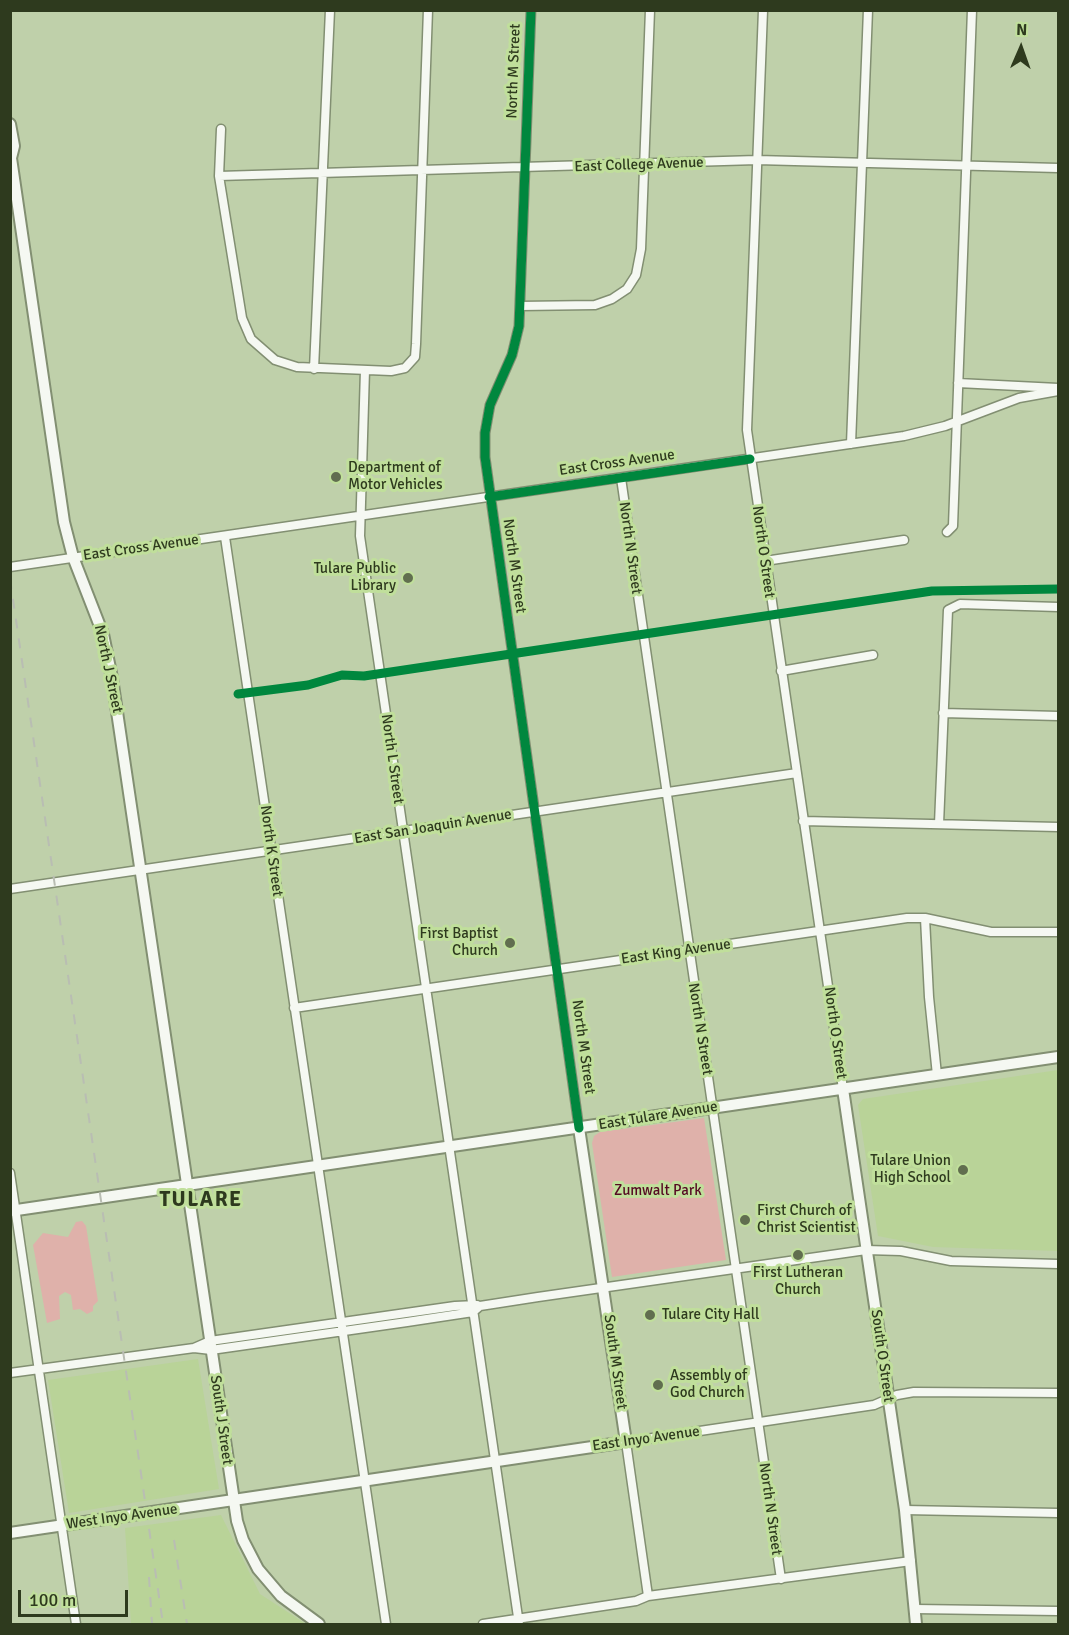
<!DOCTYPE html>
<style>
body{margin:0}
#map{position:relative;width:1069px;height:1635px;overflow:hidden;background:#bfd0aa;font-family:Signika,sans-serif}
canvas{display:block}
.frame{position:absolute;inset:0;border:12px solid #2e3a1e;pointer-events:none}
.north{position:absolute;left:991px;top:18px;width:60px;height:60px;-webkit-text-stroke:4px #c0df9b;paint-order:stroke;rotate:2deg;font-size:16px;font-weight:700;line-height:24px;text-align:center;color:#2e3a1e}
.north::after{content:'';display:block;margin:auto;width:21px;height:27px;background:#2e3a1e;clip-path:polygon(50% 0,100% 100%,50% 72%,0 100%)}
.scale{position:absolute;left:18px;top:1590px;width:110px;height:27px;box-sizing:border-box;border:3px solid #2e3a1e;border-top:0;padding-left:8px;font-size:18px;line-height:21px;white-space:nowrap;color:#2e3a1e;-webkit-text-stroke:4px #c0df9b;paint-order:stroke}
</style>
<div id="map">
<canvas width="1069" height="1635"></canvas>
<div class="frame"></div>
<div class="north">N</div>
<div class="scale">100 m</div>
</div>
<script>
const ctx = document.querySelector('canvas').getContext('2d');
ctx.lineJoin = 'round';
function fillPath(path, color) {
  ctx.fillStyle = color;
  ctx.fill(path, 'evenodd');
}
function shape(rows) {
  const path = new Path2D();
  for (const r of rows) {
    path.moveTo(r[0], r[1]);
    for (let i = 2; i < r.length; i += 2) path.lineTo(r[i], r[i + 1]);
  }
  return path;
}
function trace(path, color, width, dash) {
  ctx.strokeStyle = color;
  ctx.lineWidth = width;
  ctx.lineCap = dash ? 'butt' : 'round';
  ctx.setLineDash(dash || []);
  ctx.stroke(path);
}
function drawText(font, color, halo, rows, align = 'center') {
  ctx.font = font + ' Signika,sans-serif';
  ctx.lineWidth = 6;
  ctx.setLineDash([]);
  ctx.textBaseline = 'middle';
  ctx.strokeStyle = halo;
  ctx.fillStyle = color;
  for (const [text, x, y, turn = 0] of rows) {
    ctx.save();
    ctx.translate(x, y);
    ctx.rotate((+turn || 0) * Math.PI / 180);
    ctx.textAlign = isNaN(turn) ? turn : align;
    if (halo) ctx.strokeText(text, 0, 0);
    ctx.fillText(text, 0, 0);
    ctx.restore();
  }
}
fillPath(shape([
 [1058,1070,1058,1251,933,1247,878,1236,858,1105,863,1099],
 [198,1359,219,1489,69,1513,48,1380],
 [221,1515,260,1594,306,1624,131,1624,125,1528]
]), '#b9d398');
fillPath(shape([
 [704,1118,726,1260,612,1277,592,1143,594,1136,600,1132],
 [82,1221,86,1226,98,1301,93,1306,93,1311,87,1314,80,1309,73,1310,71,1295,65,1292,59,1296,60,1319,47,1323,33,1245,43,1233,68,1237,76,1222]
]), '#dfb1aa');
const minor = shape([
 [531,10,519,326,512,355,490,405,485,433,485,457,579,1128],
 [763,10,747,430,843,1089],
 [221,129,219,176,242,318,251,339,275,360,297,367,391,371,405,368,415,357,416,344,428,10],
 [219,176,757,160,1058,168],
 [520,306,595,305,612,299,627,289,636,275,641,249,650,10],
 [314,369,330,10],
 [365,370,360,536,519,1624],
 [958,383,1058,388],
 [851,444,868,10],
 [621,478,781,1579],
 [947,532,953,526,972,10],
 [225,537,386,1624],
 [765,561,904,540],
 [10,567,904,436,945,426,1019,398,1058,391],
 [781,671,873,655],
 [943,713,1058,716],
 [803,821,1058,827],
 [939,824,948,610,960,604,1058,607],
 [10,889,797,773],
 [925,918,929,997,937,1075],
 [294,1008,907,918,925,918,991,932,1058,932],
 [10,1173,76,1624],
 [194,1348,210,1341,455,1306,477,1305],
 [10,1373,194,1348,211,1350,407,1322,473,1312,480,1306,538,1297,866,1250,901,1251,951,1261,1058,1264],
 [905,1510,1058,1513],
 [648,1596,626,1442,874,1405,897,1395,914,1392,1058,1393],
 [915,1609,1058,1611],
 [483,1624,636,1601,648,1596,911,1561]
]);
const major = shape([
 [10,124,14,146,11,158,64,522,73,557,103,634,112,678,237,1521,243,1540,258,1569,281,1596,319,1624],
 [843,1089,905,1510,916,1624],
 [10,1211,1058,1057],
 [10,1533,626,1442,579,1128]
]);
trace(minor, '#828f72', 11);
trace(major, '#828f72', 14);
trace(minor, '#f5f8f2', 8);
trace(major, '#f5f8f2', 10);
trace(shape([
 [10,579,163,1624],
 [174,1540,187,1624],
 [149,1577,152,1624]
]), '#b9bdb3', 2, [10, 10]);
trace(shape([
 [531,10,519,326,512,355,490,405,485,433,485,457,579,1128],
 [489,497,750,459],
 [238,694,308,685,342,675,364,676,932,591,1058,589]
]), '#00873e', 9);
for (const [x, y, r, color] of [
 [336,477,6,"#616e4f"],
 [408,578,6,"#616e4f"],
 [510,943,6,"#616e4f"],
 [963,1170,6,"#616e4f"],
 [745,1220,6,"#616e4f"],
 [798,1255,6,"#616e4f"],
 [650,1315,6,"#616e4f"],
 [658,1385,6,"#616e4f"]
]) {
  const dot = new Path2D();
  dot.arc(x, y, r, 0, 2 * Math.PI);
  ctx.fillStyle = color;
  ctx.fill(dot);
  trace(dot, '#c0df9b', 2);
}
drawText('15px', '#2e3a1e', '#c0df9b', [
 ["North M Street",514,71,-88],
 ["East College Avenue",639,165,-2],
 ["East Cross Avenue",617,463,-8],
 ["East Cross Avenue",141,548,-8],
 ["North N Street",630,548,82],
 ["North O Street",763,552,82],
 ["North M Street",514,566,82],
 ["North J Street",108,669,78],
 ["North L Street",392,759,82],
 ["East San Joaquin Avenue",433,827,-9],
 ["North K Street",271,851,82],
 ["East King Avenue",676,952,-8],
 ["North N Street",700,1029,81],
 ["North O Street",835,1033,82],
 ["North M Street",583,1047,82],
 ["East Tulare Avenue",658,1116,-9],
 ["South O Street",882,1356,82],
 ["South M Street",615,1362,82],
 ["South J Street",221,1420,82],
 ["East Inyo Avenue",646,1439,-8],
 ["North N Street",770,1509,82],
 ["West Inyo Avenue",122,1517,-8]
]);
drawText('15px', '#2e3a1e', '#c0df9b', [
 ["Department of",348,468],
 ["Motor Vehicles",348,485],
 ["Tulare Public",396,569,"right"],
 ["Library",396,586,"right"],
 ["First Baptist",498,934,"right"],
 ["Church",498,951,"right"],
 ["Tulare Union",951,1161,"right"],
 ["High School",951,1178,"right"],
 ["First Church of",757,1211],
 ["Christ Scientist",757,1228],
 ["First Lutheran",798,1273,"center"],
 ["Church",798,1290,"center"],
 ["Tulare City Hall",662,1315],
 ["Assembly of",670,1376],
 ["God Church",670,1393]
], 'left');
drawText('15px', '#550a23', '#c0df9b', [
 ["Zumwalt Park",658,1191]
]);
ctx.letterSpacing = '1.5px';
drawText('bold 21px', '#2e3a1e', '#c0df9b', [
 ["TULARE",201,1200]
]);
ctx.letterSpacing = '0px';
</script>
